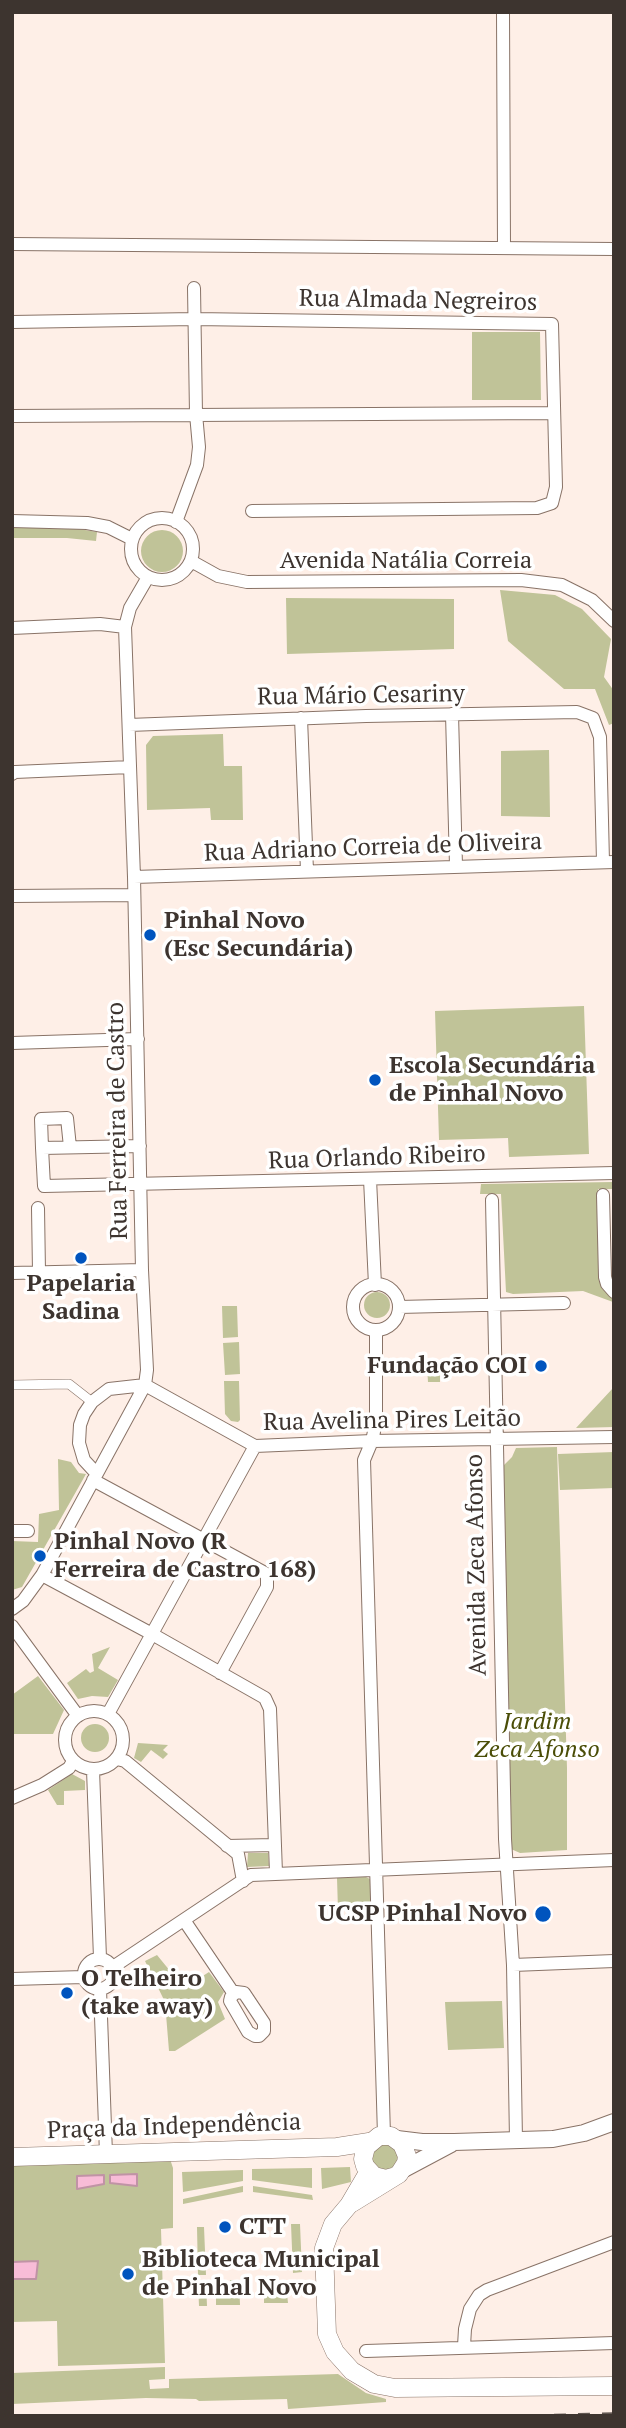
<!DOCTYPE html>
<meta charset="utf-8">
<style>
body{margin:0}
#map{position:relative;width:626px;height:2428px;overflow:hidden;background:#feefe7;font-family:"PT Serif",serif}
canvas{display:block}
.frame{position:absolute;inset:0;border:14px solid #3d342f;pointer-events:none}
</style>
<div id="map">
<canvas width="626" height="2428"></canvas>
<div class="frame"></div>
</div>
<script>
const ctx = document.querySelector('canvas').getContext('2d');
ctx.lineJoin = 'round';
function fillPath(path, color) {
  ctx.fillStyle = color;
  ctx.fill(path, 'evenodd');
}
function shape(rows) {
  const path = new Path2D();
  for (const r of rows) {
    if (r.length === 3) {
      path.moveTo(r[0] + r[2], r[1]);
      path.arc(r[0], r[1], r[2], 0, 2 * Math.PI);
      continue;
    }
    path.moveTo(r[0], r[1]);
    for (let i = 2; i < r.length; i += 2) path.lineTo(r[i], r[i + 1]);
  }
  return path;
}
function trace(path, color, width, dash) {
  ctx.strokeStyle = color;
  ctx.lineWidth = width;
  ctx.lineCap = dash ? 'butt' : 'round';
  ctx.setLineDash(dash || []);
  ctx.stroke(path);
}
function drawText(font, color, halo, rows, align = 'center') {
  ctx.font = font + ' "PT Serif",serif';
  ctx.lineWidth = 7;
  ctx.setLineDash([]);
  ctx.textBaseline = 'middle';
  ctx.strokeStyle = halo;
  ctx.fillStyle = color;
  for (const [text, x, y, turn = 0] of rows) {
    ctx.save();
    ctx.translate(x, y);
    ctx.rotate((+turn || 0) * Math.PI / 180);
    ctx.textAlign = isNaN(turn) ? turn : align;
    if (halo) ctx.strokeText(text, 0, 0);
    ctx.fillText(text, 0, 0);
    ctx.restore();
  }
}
fillPath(shape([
 [472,332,540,332,541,400,472,400],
 [67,527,97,532,96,541,67,538,12,538,12,528],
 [162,551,21],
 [500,590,555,595,582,609,611,639,604,677,614,691,614,723,609,725,595,689,564,689,508,641],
 [286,598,454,599,454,649,287,654],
 [223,734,224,766,242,766,243,820,211,820,210,808,147,810,146,745,153,736],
 [549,750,550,817,501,816,501,751],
 [584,1006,589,1154,509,1157,508,1138,439,1140,435,1011],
 [614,1182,614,1189,598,1189,602,1280,614,1299,614,1427,576,1428,613,1388,613,1302,583,1291,513,1294,506,1292,501,1194,480,1194,481,1184],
 [377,1305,13],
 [222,1306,237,1306,238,1337,223,1338],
 [239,1342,240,1374,225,1375,223,1343],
 [427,1366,440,1366,440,1382,428,1382],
 [224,1381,239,1381,240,1420,238,1422,231,1421,225,1414],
 [557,1447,567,1768,567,1850,520,1853,511,1849,501,1468,512,1457,516,1448],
 [614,1452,614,1488,560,1490,558,1454],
 [58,1459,71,1462,79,1473,86,1474,22,1587,12,1590,12,1541,38,1542,39,1514,59,1510],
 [110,1647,98,1668,118,1680,108,1697,92,1696,78,1699,67,1683,86,1669,90,1673,94,1671,92,1654],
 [38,1676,64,1710,53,1734,12,1734,12,1695],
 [95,1738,14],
 [138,1743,168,1745,163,1750,168,1754,163,1759,151,1750,141,1762,134,1758],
 [72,1774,85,1781,85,1790,64,1791,64,1805,57,1805,48,1790],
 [248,1853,268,1853,269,1866,247,1867],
 [366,1877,370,1879,370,1909,338,1910,337,1878],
 [157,1955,184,1988,209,1972,224,1992,218,2002,225,2019,175,2051,169,2051,165,2002,145,1961],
 [502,2001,504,2048,448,2050,445,2002],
 [384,2156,14],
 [170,2159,173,2168,173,2228,161,2229,165,2363,58,2366,57,2321,12,2322,12,2163],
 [350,2167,351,2182,322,2189,321,2168],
 [312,2168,312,2188,252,2180,252,2169],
 [243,2170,243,2181,183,2192,182,2172],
 [243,2186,243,2192,183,2204,183,2199],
 [253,2186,312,2195,313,2200,253,2192],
 [291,2224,300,2224,302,2272,293,2273],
 [197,2227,204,2227,206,2275,198,2275],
 [264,2279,272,2279,273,2294,287,2294,288,2303,264,2303],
 [230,2280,239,2280,240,2305,216,2305,216,2297,231,2296],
 [206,2282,207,2306,199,2306,198,2283],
 [165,2367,165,2379,149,2380,150,2389,169,2388,169,2379,338,2374,366,2393,386,2399,386,2402,288,2409,287,2399,199,2401,196,2399,146,2398,12,2404,12,2373]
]), '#c0c398');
const water = shape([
 [137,2174,137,2186,110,2183,110,2175,137,2174],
 [104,2175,104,2184,77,2189,77,2176,104,2175],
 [38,2261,36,2279,12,2279,12,2262,38,2261]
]);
fillPath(water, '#f8bcd7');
trace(water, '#c093a5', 2);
const pedestrian = shape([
 [12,1385,69,1384,92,1402]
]);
const minor = shape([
 [503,12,504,248],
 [12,244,614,249],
 [12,322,194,319,552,324,556,487,552,503,537,508,252,511],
 [12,416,553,413],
 [162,549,31],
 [12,521,87,523,108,527,132,539],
 [176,522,197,465,199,447,196,414,194,288],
 [191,561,218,576,247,582,521,580,562,585,592,600,614,621],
 [12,628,100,624,125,627],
 [452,714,456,866],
 [301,718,307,871],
 [129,725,366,716,577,712,593,718,600,737,603,862],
 [12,774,15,772,130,767],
 [134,877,614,862],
 [12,896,134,895],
 [12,1043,138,1039],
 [140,1146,42,1148,44,1186,614,1173],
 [42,1148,41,1119,67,1118,70,1147],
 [370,1179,375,1285],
 [603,1195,605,1277,607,1284,614,1292],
 [492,1200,505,1839,513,1965,516,2140],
 [38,1208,39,1272],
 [12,1273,142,1270],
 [376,1307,23],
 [399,1307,564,1303],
 [376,1330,376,1422,372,1441,364,1460,384,2135],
 [145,1385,255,1446,372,1441,614,1437],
 [96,1473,84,1460,79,1443,80,1425,84,1414,92,1402,109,1389,145,1385],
 [93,1480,265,1573,267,1577,267,1587,220,1673],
 [12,1531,28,1531],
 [42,1575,152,1634,265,1698,270,1709,276,1873],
 [12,1609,23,1601,42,1575,145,1385,147,1370,142,1270,134,877,125,627,130,608,148,577],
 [12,1626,78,1716],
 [94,1740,29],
 [108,1714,255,1446],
 [117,1759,125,1761,238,1854,243,1881],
 [93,1770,100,1958],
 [12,1798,42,1785,69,1768,73,1761],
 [227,1846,274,1845],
 [184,1920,234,1994],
 [99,1974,15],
 [513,1965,614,1961],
 [113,1967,251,1875,614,1860],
 [12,1979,84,1977],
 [100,1989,106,2154],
 [236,1992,244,1993,264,2023,264,2031,259,2036,255,2036,248,2032,230,2001,231,1997,236,1992],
 [464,2346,465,2329,470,2309,479,2295,487,2290,614,2242],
 [366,2351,614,2343]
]);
const tertiary = shape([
 [397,2139,422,2142,454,2142,553,2139,584,2133,614,2122],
 [404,2169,451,2144]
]);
const secondary = shape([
 [12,2157,337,2147,369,2142],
 [369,2171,349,2205,333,2224,324,2248,327,2334,335,2352,352,2371,374,2384,395,2388,614,2386],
 [352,2203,399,2174,406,2163,407,2156,402,2144,391,2136,379,2136,366,2147,363,2159,365,2166,374,2176,386,2179,393,2177]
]);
trace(pedestrian, '#897367', 10);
trace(minor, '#897367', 14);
trace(tertiary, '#897367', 18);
trace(secondary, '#897367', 19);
trace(pedestrian, '#fff', 9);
trace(minor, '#fff', 12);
trace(tertiary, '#fff', 16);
trace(secondary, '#fff', 18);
trace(shape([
 [530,2416,614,2414]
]), '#615751', 3.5, [12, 12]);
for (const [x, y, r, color] of [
 [150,935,7,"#0054be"],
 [375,1080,7,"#0054be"],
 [81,1258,7,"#0054be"],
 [541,1366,7,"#0054be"],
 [40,1556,7,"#0054be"],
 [543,1914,9,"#0054be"],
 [67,1993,7,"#0054be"],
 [225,2227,7,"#0054be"],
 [128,2274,7,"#0054be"]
]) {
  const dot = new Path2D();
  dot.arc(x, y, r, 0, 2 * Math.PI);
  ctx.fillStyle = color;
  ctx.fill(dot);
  trace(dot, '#fff', 2.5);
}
drawText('24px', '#3d342f', '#fff', [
 ["Rua Almada Negreiros",418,301,1],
 ["Avenida Natália Correia",406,561],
 ["Rua Mário Cesariny",361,696,-1],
 ["Rua Adriano Correia de Oliveira",373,848,-2],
 ["Rua Ferreira de Castro",118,1121,-91],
 ["Rua Orlando Ribeiro",377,1158,-2],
 ["Rua Avelina Pires Leitão",392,1421,-1],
 ["Avenida Zeca Afonso",477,1565,-91],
 ["Praça da Independência",174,2127,-2]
]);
drawText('bold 24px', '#3d342f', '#fff', [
 ["Pinhal Novo",164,921],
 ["(Esc Secundária)",164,949],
 ["Escola Secundária",389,1066],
 ["de Pinhal Novo",389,1094],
 ["Papelaria",81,1284,"center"],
 ["Sadina",81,1312,"center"],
 ["Fundação COI",527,1366,"right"],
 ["Pinhal Novo (R",54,1542],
 ["Ferreira de Castro 168)",54,1570],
 ["UCSP Pinhal Novo",527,1914,"right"],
 ["O Telheiro",81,1979],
 ["(take away)",81,2007],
 ["CTT",239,2227],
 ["Biblioteca Municipal",142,2260],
 ["de Pinhal Novo",142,2288]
], 'left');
drawText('italic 24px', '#4a4d07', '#fff', [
 ["Jardim",537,1722],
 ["Zeca Afonso",537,1750]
]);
</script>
